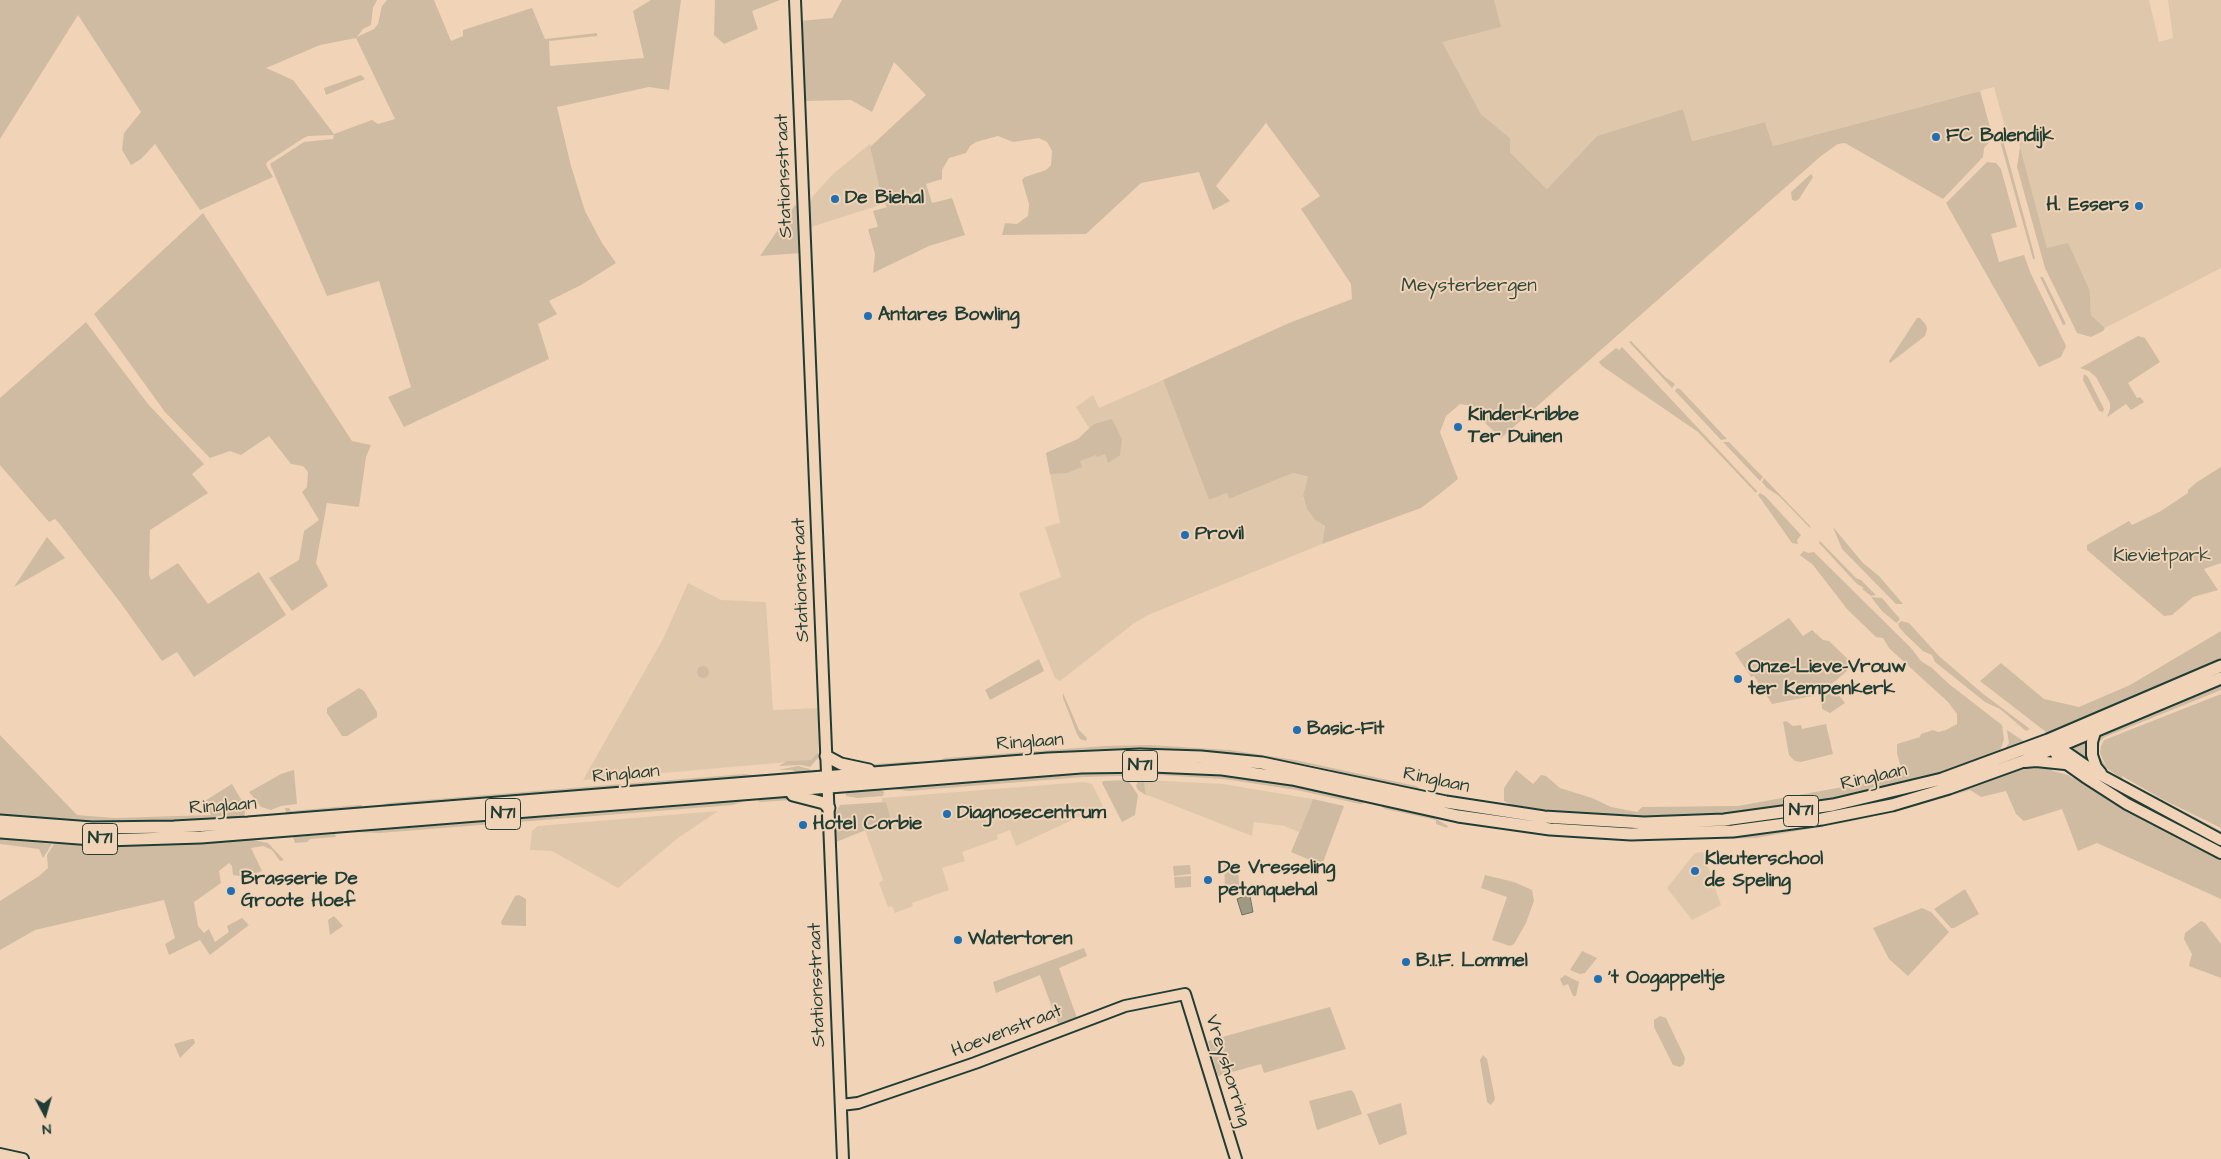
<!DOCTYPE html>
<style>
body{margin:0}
#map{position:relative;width:2221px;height:1159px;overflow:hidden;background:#f1d4b7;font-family:"Architects Daughter",sans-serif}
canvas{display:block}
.north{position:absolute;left:20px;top:1089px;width:50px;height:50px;-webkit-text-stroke:4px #f1d4b7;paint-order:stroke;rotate:174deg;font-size:14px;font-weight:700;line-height:20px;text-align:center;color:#1f3d34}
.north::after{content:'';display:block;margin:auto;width:18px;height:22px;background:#1f3d34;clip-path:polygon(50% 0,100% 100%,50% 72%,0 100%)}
</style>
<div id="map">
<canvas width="2221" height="1159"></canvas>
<div class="north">N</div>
</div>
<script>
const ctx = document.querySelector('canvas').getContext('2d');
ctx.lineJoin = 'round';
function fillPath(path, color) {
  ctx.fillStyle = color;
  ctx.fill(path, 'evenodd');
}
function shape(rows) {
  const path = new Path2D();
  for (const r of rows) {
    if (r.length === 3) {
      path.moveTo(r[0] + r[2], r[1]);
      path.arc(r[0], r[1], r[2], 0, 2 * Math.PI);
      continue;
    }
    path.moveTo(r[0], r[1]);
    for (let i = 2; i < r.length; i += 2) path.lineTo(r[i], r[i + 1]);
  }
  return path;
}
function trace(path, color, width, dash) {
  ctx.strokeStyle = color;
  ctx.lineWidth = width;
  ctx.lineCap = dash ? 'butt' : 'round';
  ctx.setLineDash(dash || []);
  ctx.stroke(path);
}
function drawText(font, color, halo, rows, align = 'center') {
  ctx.font = font + ' "Architects Daughter",sans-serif';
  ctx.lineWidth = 4;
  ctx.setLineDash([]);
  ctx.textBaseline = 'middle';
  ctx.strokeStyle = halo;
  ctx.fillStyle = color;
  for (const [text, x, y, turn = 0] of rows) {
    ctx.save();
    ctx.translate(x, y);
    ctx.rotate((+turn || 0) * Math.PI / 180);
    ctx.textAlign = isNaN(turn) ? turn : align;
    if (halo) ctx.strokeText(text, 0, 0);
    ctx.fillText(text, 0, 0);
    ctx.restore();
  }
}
fillPath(shape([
 [1493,0,2149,0,2159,42,2173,38,2168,0,2221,0,2221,268,2105,328,2091,315,2090,291,2047,248,2015,129,2006,131,1994,87,1773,146,1765,122,1691,141,1683,109,1597,136,1547,189,1510,152,1510,138,1481,114,1441,41],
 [871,143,870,147,882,199,879,200,880,205,808,228,807,209,813,196,833,174],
 [1163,380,1209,500,1227,493,1229,499,1293,473,1309,478,1303,497,1307,509,1315,520,1325,526,1322,544,1148,615,1133,624,1060,681,1055,678,1019,593,1061,577,1045,527,1060,523,1046,453,1078,439,1089,428,1076,407,1093,395,1099,408],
 [688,583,721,600,766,602,773,710,820,708,818,752,811,760,583,780,663,639],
 [1144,780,1223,784,1313,799,1299,832,1284,826,1254,822,1252,836,1150,796,1146,795],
 [1083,782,1092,784,1103,806,1016,846,1010,830,997,835,998,839,962,852,965,861,942,868,949,890,912,903,913,906,895,913,892,906,888,907,879,883,883,880,865,830,891,820,886,802,882,802,882,798],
 [718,811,678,838,618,888,552,851,530,850,532,831,538,826],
 [1703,852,1721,905,1692,920,1667,888,1695,853]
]), '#dfc7ac');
fillPath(shape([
 [0,0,377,0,373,8,371,25,363,29,357,37,374,29,378,24,382,6,387,0,434,0,451,41,463,36,463,30,532,8,545,39,597,33,597,36,549,41,550,66,644,58,633,11,651,0,681,0,669,90,649,87,557,107,571,166,585,211,602,243,616,263,581,285,549,301,557,314,538,324,549,359,404,427,388,397,411,387,379,281,327,296,270,164,304,142,333,139,334,135,308,136,302,139,267,162,266,165,273,177,200,210,155,144,141,159,131,165,122,150,124,133,141,112,78,15,0,139],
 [356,38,395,119,378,124,372,120,334,134,293,80,266,68,320,45],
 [715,0,780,0,752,11,758,29,724,44,714,35],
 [842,0,1494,0,1501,27,1442,42,1481,114,1510,138,1510,152,1547,189,1597,136,1683,109,1692,141,1765,122,1773,146,1980,91,1993,138,1984,148,1983,157,1943,199,1845,143,1838,144,1821,156,1501,438,1486,424,1481,411,1473,406,1460,404,1446,416,1440,432,1458,479,1442,492,1421,508,1322,544,1325,526,1315,520,1307,509,1303,496,1308,477,1293,473,1229,499,1227,493,1209,500,1163,380,1289,323,1352,299,1351,284,1301,209,1320,196,1266,123,1216,186,1230,201,1213,210,1199,172,1141,183,1086,234,1002,235,1005,223,1017,224,1028,216,1029,204,1022,180,1025,177,1046,170,1051,165,1052,151,1047,142,1039,138,1013,142,998,136,976,142,970,146,966,153,949,158,942,170,942,179,926,184,932,203,952,198,965,235,929,246,873,273,875,254,868,229,878,227,873,211,887,207,882,199,870,147,926,95,894,62,872,112,851,100,804,101,800,21,832,18],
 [361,75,365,79,326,95,324,88],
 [2003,140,2033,250,2035,259,2033,259,2000,141],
 [2020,147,2047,248,2068,243,2090,291,2091,315,2105,328,2103,331,2091,337,2077,333,2045,268,2017,167],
 [1987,162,1996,163,2001,169,2017,227,1991,234,1999,262,2024,255,2031,274,2066,346,2061,357,2039,367,1946,203],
 [1811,174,1813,177,1799,199,1796,201,1792,200,1791,192],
 [795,205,799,207,801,253,760,256],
 [203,213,352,441,371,445,366,457,359,507,327,503,316,563,328,586,292,611,269,578,299,560,304,531,319,520,302,492,307,487,308,472,303,466,291,464,269,436,241,455,230,451,210,458,165,412,94,314],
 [2040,277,2043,277,2066,324,2063,325],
 [1917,318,1920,318,1926,325,1927,329,1925,336,1890,363,1889,361],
 [86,322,148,404,204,464,192,474,208,493,150,530,149,574,151,580,178,563,208,604,259,572,286,615,194,677,177,652,162,661,120,602,59,523,55,519,49,522,0,465,0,398],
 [2138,336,2145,338,2160,362,2128,383,2137,398,2140,397,2144,402,2131,410,2126,404,2107,417,2110,409,2110,403,2096,377,2089,371,2080,368],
 [1631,341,1665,377,1675,384,1672,388,1629,342],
 [1622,347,1757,491,1756,493,1698,432,1602,366,1599,362,1616,348,1619,350],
 [2084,374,2088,377,2104,409,2103,412,2099,411,2083,380],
 [1677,388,1680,389,1727,439,1721,440,1675,391],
 [1112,419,1122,439,1120,455,1108,463,1105,454,1097,457,1096,455,1080,461,1082,467,1067,473,1050,474,1046,453,1078,439,1094,424],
 [1723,442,1729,442,1753,467,1763,477,1760,481],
 [2221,467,2221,563,2204,569,2218,590,2193,597,2172,615,2164,616,2087,550,2087,545,2129,521,2132,525,2161,511,2188,493,2188,490,2197,482],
 [1764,478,1810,526,1811,529,1779,496,1767,488,1762,482],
 [1760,493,1765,496,1801,535,1797,540,1798,544,1792,543,1758,495],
 [1833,527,1863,563,1879,576,1903,604,1896,604,1842,549],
 [47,537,65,558,14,587],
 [1820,541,1856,578,1861,580,1876,595,1871,596,1862,589,1864,588,1857,584,1819,543],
 [1804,551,1808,553,1814,552,1911,648,1921,661,1932,668,1949,684,2002,725,2004,739,2000,751,1957,767,1916,781,1841,798,1733,814,1666,817,1592,815,1523,809,1516,807,1504,801,1504,788,1516,770,1533,784,1541,775,1546,776,1560,788,1592,798,1611,807,1637,812,1642,807,1738,806,1903,776,1897,753,1897,744,1920,737,1921,734,1933,730,1938,732,1946,730,1957,724,1957,714,1948,702,1889,648,1883,638,1876,637,1847,609,1813,565,1800,555],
 [1871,597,1882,598,1900,619,1897,623,1894,621,1882,611],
 [1789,618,1803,636,1812,630,1823,640,1829,641,1854,665,1834,682,1812,696,1772,704,1754,676,1751,677,1735,653],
 [1901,621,1909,623,1939,656,1982,693,2030,729,2026,731,2000,709,1985,702,1935,662,1932,655,1923,651,1905,634,1899,627,1898,624],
 [2221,631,2221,659,2074,722,2075,725,2058,732,2056,730,2046,732,1980,681,2001,663,2044,699,2079,707,2130,685],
 [1039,659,1044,671,990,700,985,690],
 [703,672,6],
 [2221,685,2221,690,2105,737,2100,741,2098,754,2106,766,2100,753,2101,746,2104,740,2221,694,2221,828,2162,799,2122,776,2123,780,2101,764,2094,743,2099,735],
 [359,688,364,691,377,712,377,717,347,736,342,736,327,713,327,708],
 [1833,688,1845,703,1830,713,1822,709,1821,695],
 [1063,693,1079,730,1087,738,1086,741,1080,739,1077,734,1063,698],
 [1786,721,1793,726,1801,725,1802,729,1826,724,1833,754,1801,762,1795,761,1789,755,1783,722],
 [2007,730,2025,742,2032,739,2031,742,2017,745,2004,750,2009,743],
 [0,735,77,815,114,818,211,815,203,802,232,784,245,806,245,814,241,820,233,820,229,818,118,822,69,821,0,814],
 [2088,739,2091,759,2087,760,2069,748,2069,747],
 [1149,745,1230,750,1295,760,1416,786,1427,793,1314,766,1261,757,1204,751,1132,748,1085,750,950,761,933,765,934,762,945,758,1104,746],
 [818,752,818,758,810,767,801,765,779,766,787,761,811,760],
 [2060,753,2221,844,2221,849,2117,793],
 [914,761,918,762,917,765,907,767,900,765,867,767,852,762,859,762,863,765],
 [2029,765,2048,766,2053,771,2068,775,2183,841,2221,860,2221,899,2097,843,2078,851,2062,809,2024,821,2016,814,2006,791,1981,797,1970,790,1905,809,1848,822,1756,838,1725,839,1724,838,1787,831,1879,813,1963,790],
 [798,766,810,769,810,773,798,773,792,770,778,770],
 [294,770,297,804,281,806,271,810,261,807,249,792,281,774],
 [1157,772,1244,778,1317,790,1369,802,1360,804,1297,790,1224,779,1158,775,1083,777,908,791,893,789,893,787,1069,774],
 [744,774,770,777,751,779,744,777,401,804,379,809,379,806,388,803,400,802],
 [1128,780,1138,795,1135,815,1122,822,1102,783,1103,781],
 [1144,780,1146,795,1138,790,1136,786,1138,781],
 [2125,780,2221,831,2221,834,2147,795,2125,782],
 [881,790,884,792,883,796,857,798,846,796,846,792],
 [760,797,791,797,803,803,797,803,793,800,760,802,758,801],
 [734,799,747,800,733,805,380,833,352,832,353,830,365,829,380,830,731,802],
 [1313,799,1344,806,1322,865,1291,852],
 [886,802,891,820,836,842,835,814,840,805],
 [1384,804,1433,817,1448,826,1447,828,1436,824,1436,820,1385,809,1382,807],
 [358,805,362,805,362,810,287,817,285,808,289,808,291,811],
 [335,834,336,837,310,839,307,842,295,843,293,837],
 [251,837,253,840,268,843,284,860,280,861,272,850,263,846,251,848,262,871,246,877,233,875,232,866,229,863,219,871,221,883,194,902,198,926,204,933,209,929,215,942,229,932,227,926,242,918,249,925,210,955,200,940,169,955,165,944,175,938,164,900,35,930,0,950,0,901,39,876,48,868,47,855,54,844,147,846,225,842],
 [0,839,52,844,43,858,39,849,0,844],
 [1238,863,1239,885,1225,886,1224,864],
 [1190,865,1191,874,1174,876,1173,866],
 [1485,875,1514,882,1532,890,1534,901,1526,923,1514,944,1510,946,1492,940,1507,897,1481,888],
 [1191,876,1191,887,1175,888,1174,877],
 [1965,889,1979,914,1954,928,1951,928,1934,909],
 [519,895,526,899,526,926,502,925,501,922,515,896],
 [1922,908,1931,912,1949,932,1908,976,1889,959,1873,928],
 [334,916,343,926,330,935,328,920],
 [2201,921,2205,923,2221,944,2221,978,2189,966,2192,954,2184,939,2185,933],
 [1084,948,1087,956,1059,968,1077,1018,1059,1026,1040,975,996,993,993,982],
 [1582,951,1597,958,1585,973,1580,974,1570,970],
 [1565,975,1579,982,1576,996,1573,996,1568,984,1563,986,1560,979],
 [1330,1007,1346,1049,1264,1073,1261,1064,1218,1076,1208,1041],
 [1660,1016,1666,1018,1685,1058,1684,1064,1680,1067,1673,1065,1654,1027,1654,1020],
 [191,1039,194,1039,195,1043,180,1058,174,1044],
 [1483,1055,1487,1059,1495,1099,1491,1105,1487,1102,1480,1060],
 [1351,1090,1354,1093,1362,1114,1317,1130,1309,1101],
 [1401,1103,1407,1134,1379,1145,1367,1114]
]), '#cfbba2');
const water = shape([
 [1247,895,1250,896,1253,912,1242,915,1237,899,1247,895]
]);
fillPath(water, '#9e9983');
trace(water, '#6b7463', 1);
const major = shape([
 [795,0,843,1159],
 [2095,732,2092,742,2092,755,2096,767,2101,773],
 [2050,743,2058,758,2085,777,2127,804,2221,853],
 [2053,743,2095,772,2221,840],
 [2025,762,2036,761,2065,764],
 [841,1105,858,1103,975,1063,1125,1006,1185,994,1236,1159],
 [0,1154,23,1159]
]);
const highway = shape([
 [826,756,841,764,869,770],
 [791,792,793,795,824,803,829,808],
 [0,821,92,828,174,827,248,823,1048,759,1140,755,1201,757,1262,763,1446,802,1544,817,1644,823,1724,820,1833,805,1942,779,2048,740,2221,666],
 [0,832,105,840,201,837,1081,767,1152,766,1222,769,1292,779,1458,816,1550,829,1631,834,1733,831,1822,819,1892,805,1949,788,2021,762,2221,678]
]);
trace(major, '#1f3d34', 14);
trace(highway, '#1f3d34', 15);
trace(major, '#f1d4b7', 10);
trace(highway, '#f1d4b7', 11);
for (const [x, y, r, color] of [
 [1936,137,5,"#1f6fb2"],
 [835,199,5,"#1f6fb2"],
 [2139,206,5,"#1f6fb2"],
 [868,316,5,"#1f6fb2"],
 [1458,427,5,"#1f6fb2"],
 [1185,535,5,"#1f6fb2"],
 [1738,679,5,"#1f6fb2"],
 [1297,730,5,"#1f6fb2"],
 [947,814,5,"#1f6fb2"],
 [803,825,5,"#1f6fb2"],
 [1695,871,5,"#1f6fb2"],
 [1208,880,5,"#1f6fb2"],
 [231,891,5,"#1f6fb2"],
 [958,940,5,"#1f6fb2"],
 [1406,962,5,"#1f6fb2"],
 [1598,979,5,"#1f6fb2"]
]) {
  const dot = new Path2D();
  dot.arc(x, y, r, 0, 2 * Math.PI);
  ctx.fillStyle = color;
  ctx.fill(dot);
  trace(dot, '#f1d4b7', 2);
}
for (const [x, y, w] of [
 [1140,766,35],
 [1801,811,35],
 [503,814,35],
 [100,839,35]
]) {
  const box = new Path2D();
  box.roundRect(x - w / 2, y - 15.5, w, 31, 4);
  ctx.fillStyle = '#f1d4b7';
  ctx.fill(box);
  trace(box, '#1f3d34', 1);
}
drawText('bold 18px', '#1f3d34', null, [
 ["N71",1140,766],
 ["N71",1801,811],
 ["N71",503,814],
 ["N71",100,839]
]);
drawText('bold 19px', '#1f3d34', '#f1d4b7', [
 ["FC Balendijk",1946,137],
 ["De Biehal",845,199],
 ["H. Essers",2129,206,"right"],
 ["Antares Bowling",878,316],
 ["Kinderkribbe",1468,416],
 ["Ter Duinen",1468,438],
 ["Provil",1195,535],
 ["Onze-Lieve-Vrouw",1748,668],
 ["ter Kempenkerk",1748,690],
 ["Basic-Fit",1307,730],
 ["Diagnosecentrum",957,814],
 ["Hotel Corbie",813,825],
 ["Kleuterschool",1705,860],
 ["de Speling",1705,882],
 ["De Vresseling",1218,869],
 ["petanquehal",1218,891],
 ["Brasserie De",241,880],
 ["Groote Hoef",241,902],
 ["Watertoren",968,940],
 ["B.I.F. Lommel",1416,962],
 ["'t Oogappeltje",1608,979]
], 'left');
drawText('19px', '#1f3d34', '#f1d4b7', [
 ["Stationsstraat",785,176,-92],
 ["Stationsstraat",802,580,-92],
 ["Ringlaan",1030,743,-4],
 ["Ringlaan",626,775,-5],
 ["Ringlaan",1874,778,-13],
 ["Ringlaan",1436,781,12],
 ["Ringlaan",223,807,-4],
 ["Stationsstraat",818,985,-92],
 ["Hoevenstraat",1007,1032,-21],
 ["Vreyshorring",1227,1071,73]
]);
drawText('19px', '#314a3f', '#f1d4b7', [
 ["Meysterbergen",1469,287],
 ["Kievietpark",2162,557]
]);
</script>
